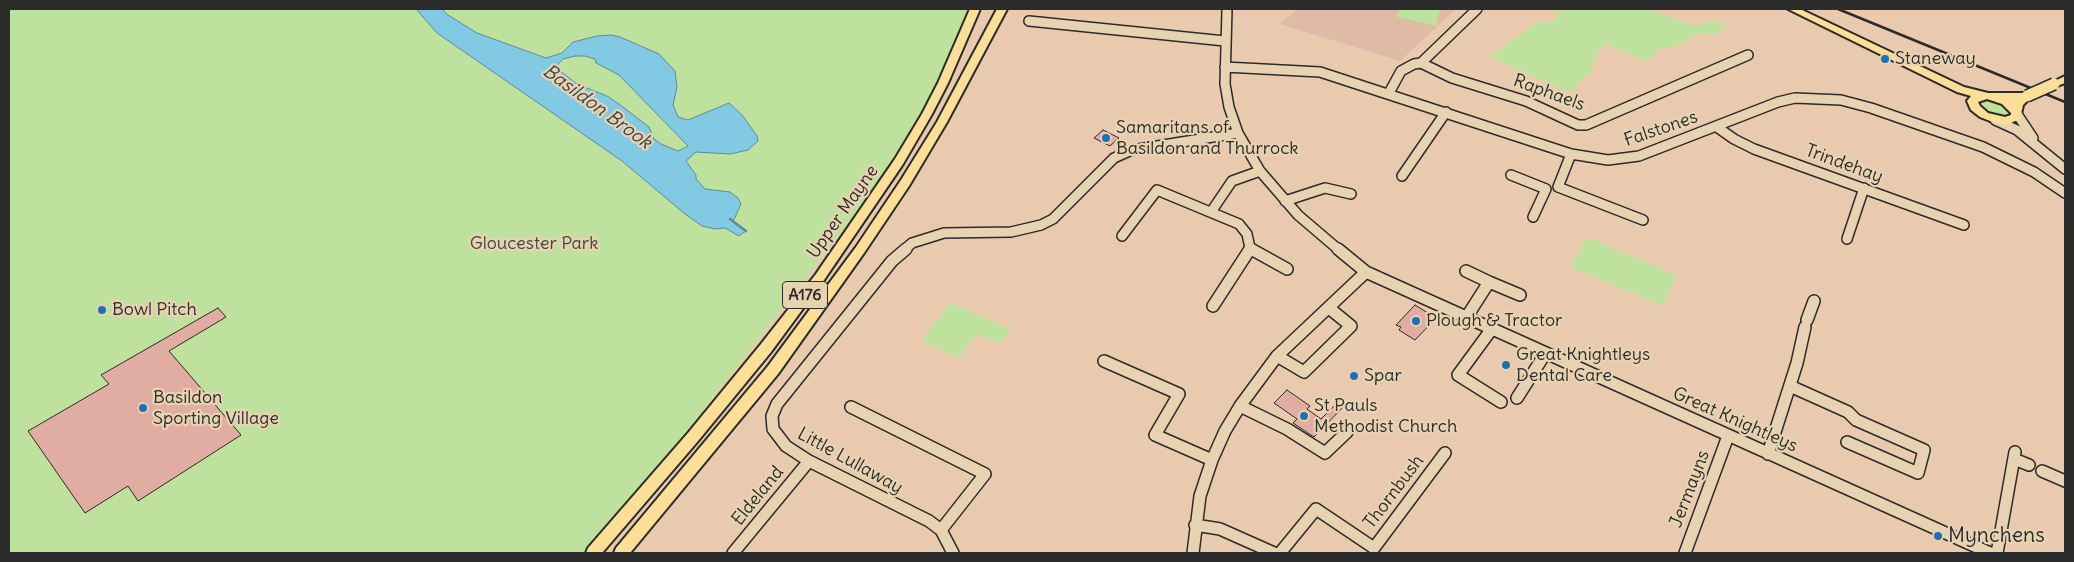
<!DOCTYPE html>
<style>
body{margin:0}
#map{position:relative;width:2074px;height:562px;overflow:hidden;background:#eacaaf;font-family:Delius,sans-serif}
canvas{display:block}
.frame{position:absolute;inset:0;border:10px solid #2b2b2b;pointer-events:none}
</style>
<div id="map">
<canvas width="2074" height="562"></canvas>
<div class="frame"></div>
</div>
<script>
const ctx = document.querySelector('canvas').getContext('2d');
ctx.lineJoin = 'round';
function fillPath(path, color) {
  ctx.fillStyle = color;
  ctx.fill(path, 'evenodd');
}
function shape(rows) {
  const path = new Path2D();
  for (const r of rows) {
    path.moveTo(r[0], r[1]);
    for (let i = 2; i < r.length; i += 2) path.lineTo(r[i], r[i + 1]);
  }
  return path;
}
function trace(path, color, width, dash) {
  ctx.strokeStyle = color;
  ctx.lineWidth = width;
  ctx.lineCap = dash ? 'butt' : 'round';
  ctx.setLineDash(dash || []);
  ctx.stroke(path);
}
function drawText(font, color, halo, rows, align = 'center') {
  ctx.font = font + ' Delius,sans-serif';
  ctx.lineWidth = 4.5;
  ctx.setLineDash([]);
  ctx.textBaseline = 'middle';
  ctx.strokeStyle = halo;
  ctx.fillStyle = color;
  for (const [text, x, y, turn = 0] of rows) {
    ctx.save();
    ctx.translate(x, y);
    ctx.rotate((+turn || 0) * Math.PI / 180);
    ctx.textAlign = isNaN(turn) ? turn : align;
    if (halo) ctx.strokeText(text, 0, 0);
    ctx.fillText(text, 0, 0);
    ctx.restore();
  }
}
fillPath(shape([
 [1298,9,1456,9,1400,61,1280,24]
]), '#dfbba6');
fillPath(shape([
 [9,9,971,9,959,42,942,79,878,185,676,445,583,553,9,553],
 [1400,9,1440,9,1436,26,1397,17],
 [1554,9,1648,9,1691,25,1700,25,1711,20,1726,24,1714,35,1709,33,1706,35,1699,33,1681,45,1660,49,1646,62,1607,44,1595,55,1599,57,1590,65,1594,69,1574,88,1577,93,1571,90,1568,92,1493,58,1491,59,1485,56,1487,54,1491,56,1540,20,1549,24,1560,15,1552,11],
 [1985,100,2004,105,2009,110,2009,115,2003,117,1984,111,1978,104,1980,101],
 [1586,237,1676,275,1663,306,1571,267],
 [950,303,1011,329,999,344,977,334,959,358,921,340]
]), '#bee29d');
const water = shape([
 [416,9,442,9,448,15,477,33,546,58,562,53,573,42,597,36,612,35,620,37,659,54,675,71,677,87,673,105,678,117,688,120,729,103,743,116,757,136,758,141,748,150,730,154,696,152,686,161,696,175,696,179,705,189,730,192,738,198,741,204,733,222,746,231,739,236,725,228,715,229,702,226,685,214,622,161,437,33,416,9],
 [575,56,585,56,595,59,596,63,619,75,688,146,678,151,661,144,654,139,649,127,619,104,607,96,577,84,559,70,558,64,563,59,575,56]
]);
fillPath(water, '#82cae3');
trace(water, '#5f8a99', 1);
trace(shape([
 [730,219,746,231]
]), '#5f8a99', 2.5);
const building = shape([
 [1103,130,1119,138,1110,146,1094,138,1103,130],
 [1415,305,1436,318,1415,340,1399,330,1401,327,1396,325,1415,305],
 [218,308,226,317,169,351,241,435,138,501,128,486,85,513,28,431,109,384,101,375,218,308],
 [1287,390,1310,406,1307,409,1321,419,1342,398,1347,403,1314,437,1293,423,1297,419,1274,403,1287,390]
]);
fillPath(building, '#e1aca1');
trace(building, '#2b2b2b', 1);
const minorFar1 = shape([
 [1227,9,1225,84,1229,107,1238,133,1260,171,1298,215,1339,250],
 [1029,21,1225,41],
 [1421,63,1452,78,1526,101,1578,125,1586,125,1748,55],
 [1225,67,1320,72,1571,154,1608,160,1639,156,1778,102,1795,98,1841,100,1871,108,1983,147,2034,172,2065,193],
 [1389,93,1401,71,1414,64,1421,63,1477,9],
 [2017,114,2033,138],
 [1995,120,2017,130,2065,169],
 [1717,127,1734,139,1754,149,1964,225],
 [1571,154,1558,187,1643,220],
 [1511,175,1546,189,1533,217],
 [1402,176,1446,112],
 [1285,201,1325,188,1351,194],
 [1211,212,1232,181,1260,171],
 [1122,236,1157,190,1239,224,1247,234,1250,248],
 [1847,239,1864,188],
 [904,250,912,243,944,233,1011,232,1041,225,1053,219,1114,158,1132,150,1238,133],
 [1249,250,1250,248,1253,250]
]);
const minor = shape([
 [906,249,892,261,777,404,772,416,773,429,786,446,809,461,929,521,941,530,953,553],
 [1251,249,1287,269],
 [1338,249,1366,272,1990,553],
 [1466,271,1489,282],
 [1213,306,1250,249],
 [1466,318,1489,282,1520,295],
 [1807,320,1814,301],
 [1491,330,1458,375,1501,402],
 [1277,356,1304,372,1351,326,1329,308],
 [1104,361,1179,394,1155,435,1212,460],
 [1790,386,1848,412,1856,420,1924,450,1918,473,1847,442],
 [1517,398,1545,354],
 [1240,406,1287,429,1325,453,1347,432],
 [851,407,985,474,941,530],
 [1768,454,1797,363,1805,327],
 [2014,459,2029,465],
 [2042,471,2065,481],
 [1195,525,1220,529,1274,553],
 [733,553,809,461],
 [1193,553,1200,496,1212,460,1225,431,1240,406,1277,356,1366,272],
 [1280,553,1316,509,1374,548,1445,453],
 [1685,553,1728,436],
 [1997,553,2015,452]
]);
const major = shape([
 [970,9,980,9,948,83,932,114,903,164,824,280,771,352,698,441,602,553,586,553,588,548,688,433,761,344,816,274,895,159,922,114,938,83,970,9],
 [997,9,1007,9,947,122,909,186,864,253,778,374,630,553,614,553,616,548,768,366,856,247,901,180,937,122,997,9],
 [1788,9,1800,9,1964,87,1988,93,2027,93,2032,96,2023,105,2020,119,2006,125,1990,121,1980,117,1971,110,1967,101,1971,96,1957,92,1788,9],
 [1987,99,2002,104,2011,113,2011,115,2005,117,1988,113,1980,106,1978,102,1987,99],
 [2065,76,2065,83,2054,87,2049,84,2065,76]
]);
trace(minorFar1, '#2b2b2b', 12);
trace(minor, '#2b2b2b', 14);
trace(major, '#2b2b2b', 4);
trace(minorFar1, '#e7d2b1', 9);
trace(minor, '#e7d2b1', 11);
fillPath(major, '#fbdf96');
trace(shape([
 [1838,9,2065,102]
]), '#2b2b2b', 2.5);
const majorBridge = shape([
 [2027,96,2054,84]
]);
trace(majorBridge, '#2b2b2b', 14, []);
trace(majorBridge, '#fbdf96', 11);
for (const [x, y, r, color] of [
 [1885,59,5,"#1f6fb2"],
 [1106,138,5,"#1f6fb2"],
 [102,310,5,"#1f6fb2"],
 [1416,321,5,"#1f6fb2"],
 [1506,365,5,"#1f6fb2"],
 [1354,376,5,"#1f6fb2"],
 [143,408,5,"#1f6fb2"],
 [1304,416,5,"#1f6fb2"],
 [1938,536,5,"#1f6fb2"]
]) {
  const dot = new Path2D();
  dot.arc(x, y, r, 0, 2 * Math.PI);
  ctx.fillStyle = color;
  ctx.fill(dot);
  trace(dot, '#e7d2b1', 2);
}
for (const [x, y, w] of [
 [805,295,45]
]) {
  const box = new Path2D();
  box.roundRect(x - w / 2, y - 13.5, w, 27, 4);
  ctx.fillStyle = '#e7d2b1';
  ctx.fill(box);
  trace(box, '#2b2b2b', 1);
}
drawText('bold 16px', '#2b2b2b', null, [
 ["A176",805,295]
]);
drawText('18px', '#2b2b2b', '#e7d2b1', [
 ["Staneway",1895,59],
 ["Samaritans of",1116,128],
 ["Basildon and Thurrock",1116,149],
 ["Bowl Pitch",112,310],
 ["Plough & Tractor",1426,321],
 ["Great Knightleys",1516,355],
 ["Dental Care",1516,376],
 ["Spar",1364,376],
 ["Basildon",153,398],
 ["Sporting Village",153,419],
 ["St Pauls",1314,406],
 ["Methodist Church",1314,427]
], 'left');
drawText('18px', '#2b2b2b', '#e7d2b1', [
 ["Raphaels",1549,93,20],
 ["Falstones",1661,129,-19],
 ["Trindehay",1844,164,20],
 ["Upper Mayne",843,212,-55],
 ["Great Knightleys",1735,420,24],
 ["Little Lullaway",850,461,29],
 ["Jermayns",1690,489,-69],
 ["Thornbush",1394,492,-53],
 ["Eldeland",758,496,-51]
]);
drawText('18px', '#41463c', '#e7d2b1', [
 ["Gloucester Park",534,244]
]);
drawText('italic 19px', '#384347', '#e7d2b1', [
 ["Basildon Brook",597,107,36]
]);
drawText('21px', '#2b2b2b', '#e7d2b1', [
 ["Mynchens",1948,536]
], 'left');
</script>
